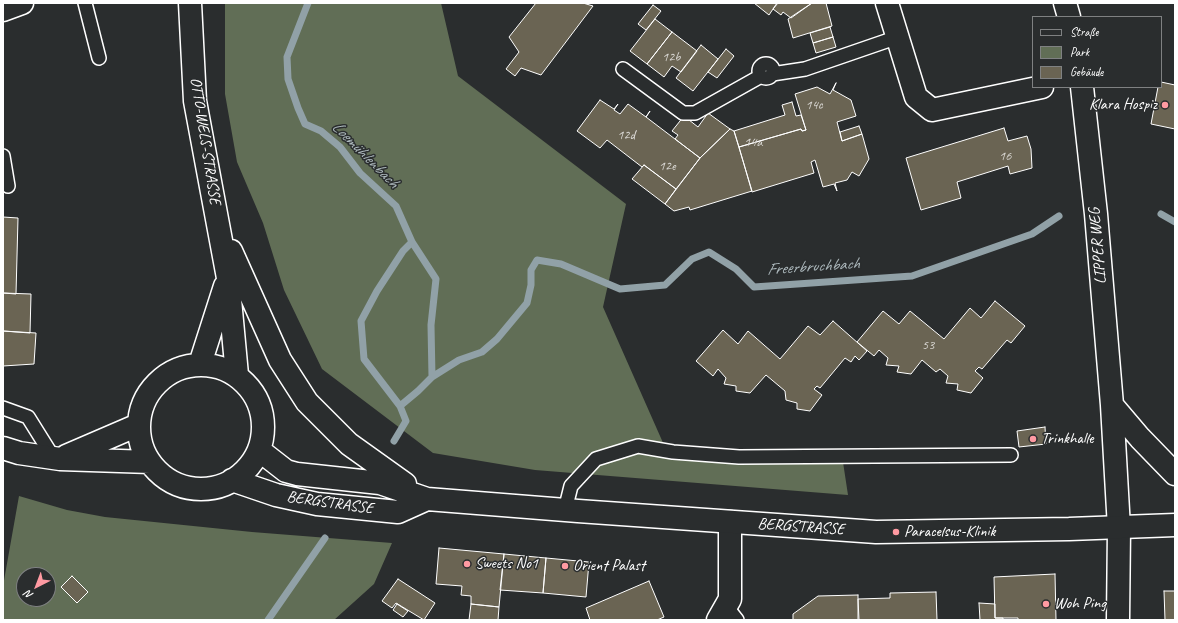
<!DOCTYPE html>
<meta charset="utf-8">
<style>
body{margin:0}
#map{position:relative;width:1178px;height:623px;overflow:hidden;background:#2a2d2e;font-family:Caveat,sans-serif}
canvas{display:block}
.frame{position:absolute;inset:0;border:4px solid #fff;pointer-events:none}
.legend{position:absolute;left:1032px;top:16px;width:130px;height:72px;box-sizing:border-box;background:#2a2d2e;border:1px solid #7f8182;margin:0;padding:5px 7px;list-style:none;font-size:12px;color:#fff}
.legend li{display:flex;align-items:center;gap:8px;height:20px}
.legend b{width:20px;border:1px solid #7f8182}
.north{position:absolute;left:16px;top:567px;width:40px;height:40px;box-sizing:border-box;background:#2a2d2e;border:1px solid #7f8182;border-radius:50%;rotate:222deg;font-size:11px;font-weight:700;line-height:16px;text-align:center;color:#fff}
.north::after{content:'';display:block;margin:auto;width:14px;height:18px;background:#ff9aa2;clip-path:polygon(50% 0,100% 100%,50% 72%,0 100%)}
</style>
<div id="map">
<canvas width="1178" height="623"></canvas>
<div class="frame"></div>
<ul class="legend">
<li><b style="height:5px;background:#2a2d2e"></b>Straße</li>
<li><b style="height:11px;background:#616e56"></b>Park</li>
<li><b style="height:11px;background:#6a6453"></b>Gebäude</li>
</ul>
<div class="north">N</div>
</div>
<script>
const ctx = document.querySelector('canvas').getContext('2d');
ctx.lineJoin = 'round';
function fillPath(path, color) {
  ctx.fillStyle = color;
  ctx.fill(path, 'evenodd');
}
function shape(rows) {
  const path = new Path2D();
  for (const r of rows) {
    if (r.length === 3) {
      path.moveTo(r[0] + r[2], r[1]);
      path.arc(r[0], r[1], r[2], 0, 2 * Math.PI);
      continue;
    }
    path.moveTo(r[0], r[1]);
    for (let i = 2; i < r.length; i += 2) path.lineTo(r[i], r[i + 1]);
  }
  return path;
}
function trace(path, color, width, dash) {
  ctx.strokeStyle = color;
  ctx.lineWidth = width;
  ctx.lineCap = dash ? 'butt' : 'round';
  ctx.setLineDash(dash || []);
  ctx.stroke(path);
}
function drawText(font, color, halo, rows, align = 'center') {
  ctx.font = font + ' Caveat,sans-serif';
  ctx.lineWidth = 3;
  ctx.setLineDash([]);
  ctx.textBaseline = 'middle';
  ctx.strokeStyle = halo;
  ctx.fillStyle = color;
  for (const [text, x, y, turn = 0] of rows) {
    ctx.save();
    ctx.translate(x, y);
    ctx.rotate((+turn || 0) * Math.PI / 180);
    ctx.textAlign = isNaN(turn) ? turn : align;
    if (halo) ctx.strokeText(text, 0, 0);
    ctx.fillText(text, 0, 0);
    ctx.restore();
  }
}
fillPath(shape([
 [225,3,441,3,458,76,626,204,603,307,664,445,742,450,841,449,848,495,535,470,433,453,322,369,284,290,263,223,237,162,225,94],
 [19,496,67,510,105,517,252,532,392,543,374,584,334,620,3,620,3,586],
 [24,575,48,575,48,599,24,599]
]), '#616e56');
trace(shape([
 [308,3,287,57,288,79,298,108,305,124,321,131,340,147,360,173,396,206,412,242,403,251,377,291,361,321,364,359,400,406,406,421,394,441],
 [1161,214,1175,222],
 [432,377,459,360,482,352,497,339,527,303,531,285,531,270,537,260,561,264,620,289,665,285,692,259,709,252,736,269,754,287,912,276,1032,234,1059,216],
 [400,406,418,391,432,377,431,325,436,279,412,242],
 [268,620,325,538]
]), '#91a1a7', 7);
const building = shape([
 [536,3,583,3,593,6,541,75,521,68,515,76,506,69,519,52,509,37,536,3],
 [754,3,777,3,769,15,754,3],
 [778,3,812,3,791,18,783,12,781,15,773,9,778,3],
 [812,3,826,3,832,26,793,38,788,19,812,3],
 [653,5,661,11,646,30,638,24,653,5],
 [655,19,672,32,647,64,630,51,655,19],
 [830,27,833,37,813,43,810,33,830,27],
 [672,32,697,51,681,72,672,66,664,77,647,64,672,32],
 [833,37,836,47,816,53,813,43,833,37],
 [701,45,718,59,693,91,676,78,701,45],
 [726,49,734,56,717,78,708,72,726,49],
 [1161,82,1175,85,1175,129,1151,124,1158,87,1161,87,1161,82],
 [836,83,833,90,851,100,856,116,837,122,842,141,862,134,869,159,859,176,852,172,847,180,835,183,837,191,834,184,823,187,815,160,811,162,814,173,752,192,739,147,801,129,802,131,806,130,795,94,817,87,830,94,836,83],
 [600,100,614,109,618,104,614,110,620,114,628,104,646,117,650,111,646,117,700,158,676,189,644,165,642,167,607,140,600,148,577,131,600,100],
 [792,102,796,116,801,115,806,130,802,131,801,129,739,147,734,131,785,115,782,105,792,102],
 [708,113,730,129,700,158,675,139,678,135,672,131,684,116,698,127,708,113],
 [859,126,862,134,842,141,840,132,859,126],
 [1004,128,1008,141,1027,136,1031,149,1032,168,1010,174,1008,166,957,182,961,198,921,210,906,158,1004,128],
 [730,129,734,131,752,191,690,210,689,207,674,211,665,204,700,158,730,129],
 [644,165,676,189,665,204,632,179,644,165],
 [3,217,18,218,16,294,3,293,3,217],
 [3,293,31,294,30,333,3,331,3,293],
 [995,301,1025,326,1011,343,1007,340,982,369,979,367,975,371,983,378,971,393,957,390,958,384,946,383,948,376,940,369,936,372,922,360,911,374,897,372,899,366,886,365,888,358,879,350,874,356,857,342,883,311,899,324,910,311,944,339,970,308,981,318,995,301],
 [833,321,867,351,859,360,855,356,851,362,845,358,820,388,817,386,814,389,822,395,810,411,797,409,797,403,786,400,785,391,766,375,750,393,736,391,736,386,724,384,726,378,718,369,713,376,696,361,723,330,738,344,748,331,780,359,808,326,820,335,833,321],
 [3,331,36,333,34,364,3,366,3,331],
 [1045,427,1046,444,1019,447,1017,431,1045,427],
 [439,548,504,554,499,607,471,604,471,596,461,595,462,586,436,584,439,548],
 [504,554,546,558,543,593,500,590,504,554],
 [546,558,589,562,586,597,543,593,546,558],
 [1055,574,1056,620,1018,620,1018,618,995,618,994,577,1055,574],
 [72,576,88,592,77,603,61,587,72,576],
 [398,579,435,603,424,620,396,603,392,608,382,601,398,579],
 [649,581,664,617,657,620,590,620,586,608,649,581],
 [1164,591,1175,591,1175,620,1165,620,1164,591],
 [936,592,937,620,859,620,858,599,890,598,890,593,936,592],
 [858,595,858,620,793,620,793,614,818,596,858,595],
 [979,603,995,604,995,618,1003,618,1003,620,980,620,979,603],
 [397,604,408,611,403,617,393,610,397,604],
 [471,604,499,607,498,620,469,620,471,604]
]);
fillPath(building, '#6a6453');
trace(building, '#fff', 1);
const service = shape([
 [85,3,99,58],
 [766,71,7],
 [623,69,683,113,695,113,761,76],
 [772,74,805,69,898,37],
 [3,156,8,186],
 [3,408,28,417,53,457],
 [565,510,571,486,596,459,638,446,673,452,739,457,1011,455],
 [726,606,737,620]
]);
const minor = shape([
 [887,3,916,97,932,110,1042,87],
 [1065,3,1069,17],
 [3,10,22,3],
 [1082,87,1096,214,1112,405,1119,528],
 [1112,405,1140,438,1175,474],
 [718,620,730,599,730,522]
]);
const tertiary = shape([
 [1118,620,1119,528]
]);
const secondary = shape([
 [190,3,195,101,228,278,237,375],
 [231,251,280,360,307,402,349,444,405,484],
 [200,364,225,286],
 [201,427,62],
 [3,448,19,453,60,459,150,462],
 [259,450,286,471,297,474,380,483,427,499,578,511,876,532,1069,529,1175,525],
 [66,456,138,425],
 [232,480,276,495,317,504,398,512,427,499]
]);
trace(service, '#fff', 16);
trace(minor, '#fff', 25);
trace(tertiary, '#fff', 25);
trace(secondary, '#fff', 25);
trace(service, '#2a2d2e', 13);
trace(minor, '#2a2d2e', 22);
trace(tertiary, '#2a2d2e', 22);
trace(secondary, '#2a2d2e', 22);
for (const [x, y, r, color] of [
 [1165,105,4,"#ff9aa2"],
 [1033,439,4,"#ff9aa2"],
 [896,532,4,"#ff9aa2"],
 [467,564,4,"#ff9aa2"],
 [565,566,4,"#ff9aa2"],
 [1046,604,4,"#ff9aa2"]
]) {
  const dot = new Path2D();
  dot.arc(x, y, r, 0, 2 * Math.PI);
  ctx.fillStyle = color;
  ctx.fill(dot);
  trace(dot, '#2a2d2e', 1.5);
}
drawText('14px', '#dad8d4', null, [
 ["12b",671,57],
 ["14c",814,105],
 ["12d",626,135],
 ["14a",753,142],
 ["16",1005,156],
 ["12e",667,166],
 ["53",928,345]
]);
drawText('16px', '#fff', '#2a2d2e', [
 ["Klara Hospiz",1157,105,"right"],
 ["Trinkhalle",1041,439],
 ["Paracelsus-Klinik",904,532],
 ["Sweets No1",475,564],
 ["Orient Palast",573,566],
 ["Woh Ping",1054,604]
], 'left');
drawText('16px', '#fff', '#2a2d2e', [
 ["OTTO-WELS-STRASSE",205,141,81],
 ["LIPPER WEG",1098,246,-95],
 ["BERGSTRASSE",330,503,8],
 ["BERGSTRASSE",801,527,4]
]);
drawText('italic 17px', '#adb9bd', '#2a2d2e', [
 ["Loemühlenbach",365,155,45],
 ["Freerbruchbach",813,267,-4]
]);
</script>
